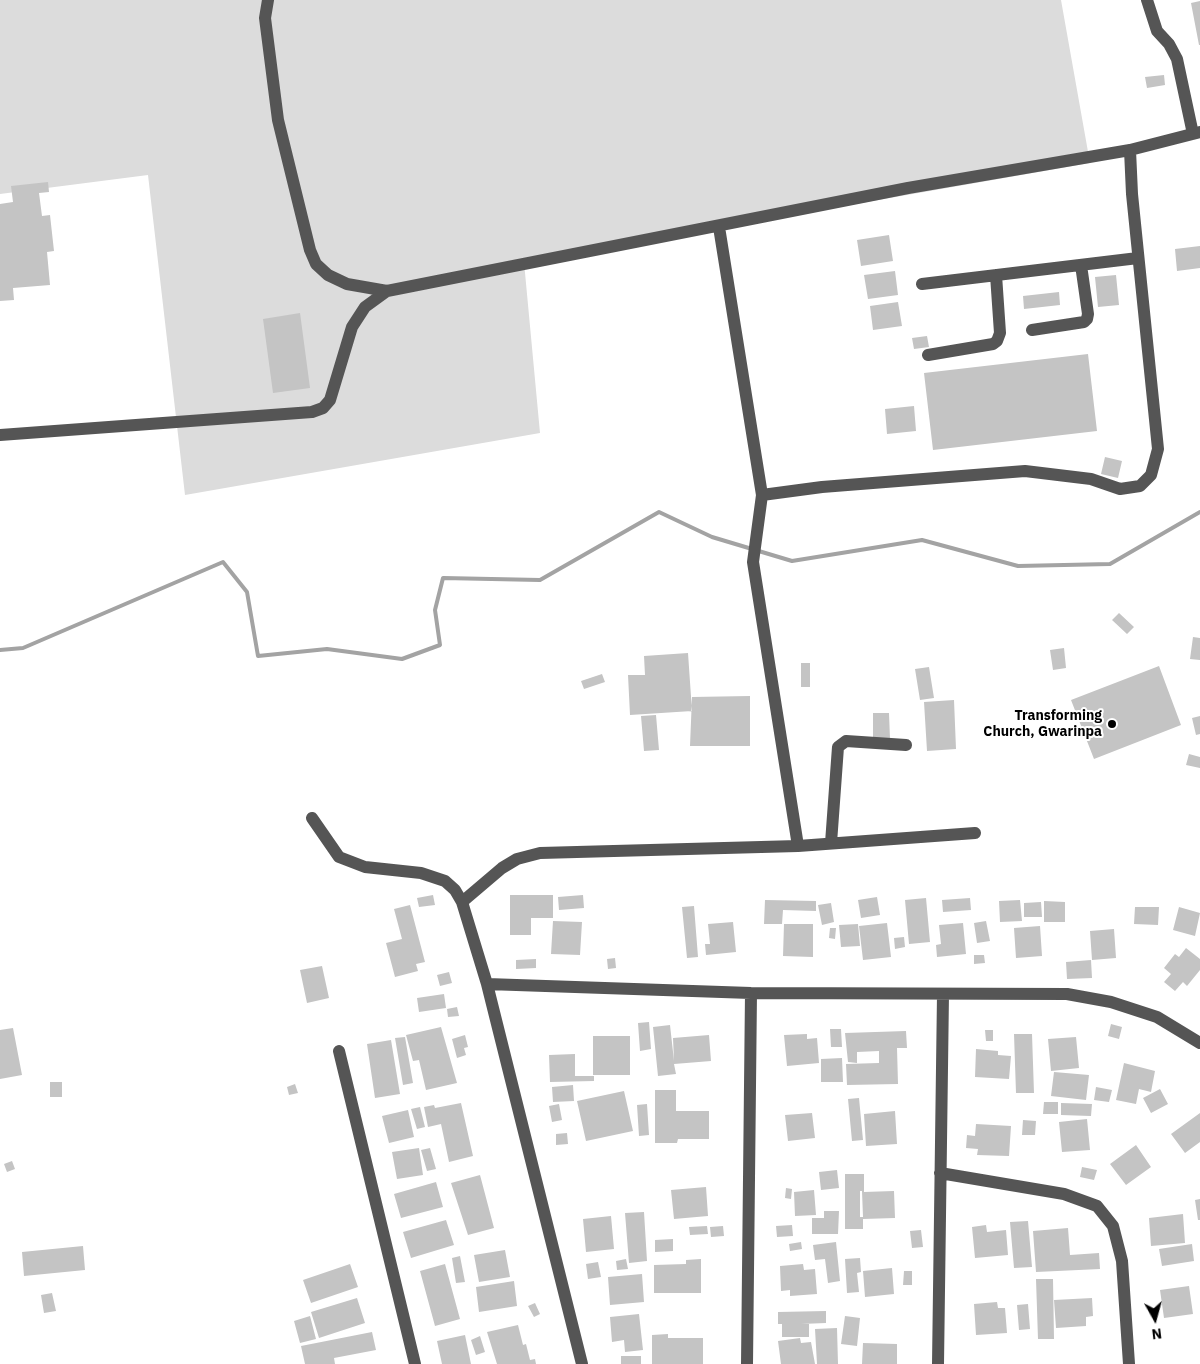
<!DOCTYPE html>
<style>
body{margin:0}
#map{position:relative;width:1200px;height:1364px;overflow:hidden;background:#fff;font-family:"IBM Plex Sans",sans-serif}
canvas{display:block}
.north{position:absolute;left:1130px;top:1294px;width:50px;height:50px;-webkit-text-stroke:4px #fff;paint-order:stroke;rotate:173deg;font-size:14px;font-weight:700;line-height:20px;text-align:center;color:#000}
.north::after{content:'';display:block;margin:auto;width:18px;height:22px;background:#000;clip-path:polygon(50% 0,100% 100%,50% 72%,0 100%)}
</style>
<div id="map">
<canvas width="1200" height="1364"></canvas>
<div class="north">N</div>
</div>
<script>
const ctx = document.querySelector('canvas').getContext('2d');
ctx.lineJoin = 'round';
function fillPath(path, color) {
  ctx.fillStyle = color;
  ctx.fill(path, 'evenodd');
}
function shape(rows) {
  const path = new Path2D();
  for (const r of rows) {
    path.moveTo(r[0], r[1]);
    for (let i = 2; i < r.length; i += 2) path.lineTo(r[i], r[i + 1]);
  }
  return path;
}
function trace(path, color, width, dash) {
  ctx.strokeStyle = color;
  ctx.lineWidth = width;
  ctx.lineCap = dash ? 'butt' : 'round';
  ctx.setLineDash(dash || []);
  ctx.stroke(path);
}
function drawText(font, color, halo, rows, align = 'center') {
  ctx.font = font + ' "IBM Plex Sans",sans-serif';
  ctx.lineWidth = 4;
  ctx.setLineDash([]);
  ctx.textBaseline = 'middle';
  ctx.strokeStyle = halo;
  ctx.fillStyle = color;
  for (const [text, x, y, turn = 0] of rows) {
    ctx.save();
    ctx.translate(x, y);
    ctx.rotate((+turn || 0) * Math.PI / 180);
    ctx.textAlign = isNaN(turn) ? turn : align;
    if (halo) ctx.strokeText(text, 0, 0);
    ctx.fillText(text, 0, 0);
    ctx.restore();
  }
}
fillPath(shape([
 [0,0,1061,0,1090,163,524,262,540,433,185,495,148,175,0,194]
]), '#dcdcdc');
trace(shape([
 [0,650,23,648,223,562,247,592,258,656,327,649,402,659,440,645,435,610,443,578,540,580,659,512,712,537,792,561,922,540,1018,566,1110,564,1200,512]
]), '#a3a3a3', 4);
fillPath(shape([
 [1200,1,1200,45,1199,45,1191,3],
 [1164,75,1165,85,1147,88,1145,77],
 [48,182,49,192,39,193,42,216,50,215,54,251,47,252,50,285,13,288,14,300,0,301,0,204,13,202,11,186],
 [889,235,893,261,861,266,857,240],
 [1200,246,1200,268,1177,271,1175,249],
 [895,271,898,295,868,299,864,275],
 [1116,275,1119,305,1098,307,1095,277],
 [1059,292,1060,305,1024,309,1023,296],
 [898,302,902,326,873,330,870,306],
 [300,313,310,388,273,393,263,319],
 [927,336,929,347,914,349,912,338],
 [1088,354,1097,431,933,450,924,373],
 [914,406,916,431,887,434,885,409],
 [1105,457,1122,461,1118,478,1101,474],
 [1119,613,1134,627,1127,634,1112,620],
 [1193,637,1200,638,1200,660,1190,659],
 [1064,648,1066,668,1053,670,1050,650],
 [688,653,692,711,630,715,628,675,645,675,644,656],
 [801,663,810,663,810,687,801,687],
 [1159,666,1181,725,1094,759,1071,700],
 [929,667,934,698,920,700,915,669],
 [602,674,605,682,584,689,581,681],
 [750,696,750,746,690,746,692,697],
 [954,700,956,749,927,751,924,702],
 [873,713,889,713,890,739,873,739],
 [656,715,659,750,644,751,641,716],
 [1200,716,1200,734,1196,735,1192,718],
 [1189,754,1200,757,1200,768,1186,765],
 [433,895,435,905,419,907,417,898],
 [510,895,553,895,553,918,531,918,531,935,510,935],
 [583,895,584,908,559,910,558,897],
 [877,897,880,915,861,918,858,900],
 [926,898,930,942,909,944,905,900],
 [970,898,971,910,943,912,942,900],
 [765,900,816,901,816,911,783,910,782,924,764,924],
 [1020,900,1022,921,1000,922,999,901],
 [1044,901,1065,902,1065,922,1044,922],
 [1041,902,1042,917,1024,917,1024,903],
 [831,903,834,922,822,925,818,905],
 [410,905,425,962,416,964,418,971,395,977,386,943,402,939,394,909],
 [694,906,698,957,687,958,682,907],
 [1135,907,1159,907,1158,925,1134,924],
 [1179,907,1200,913,1195,936,1173,930],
 [553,921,582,922,580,955,551,954],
 [986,921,990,941,977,943,974,923],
 [733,922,736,952,706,955,705,944,710,944,708,924],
 [887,923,891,957,863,960,859,926],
 [963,923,966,954,937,957,936,945,941,944,939,925],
 [784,924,813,924,813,957,783,956],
 [858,924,860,946,841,947,839,925],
 [1040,926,1042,956,1016,958,1014,928],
 [830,928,836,928,835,939,829,938],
 [1114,929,1116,958,1092,960,1090,931],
 [904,937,905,947,895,949,894,938],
 [1186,948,1200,959,1200,970,1187,986,1183,982,1175,991,1164,982,1171,974,1164,968,1175,954,1179,957],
 [974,955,984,955,985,963,974,964],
 [615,958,616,968,608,969,607,959],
 [536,959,536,968,516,969,516,960],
 [1091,960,1092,978,1067,979,1066,962],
 [322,966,329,998,307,1003,300,970],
 [449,972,452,983,440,986,437,975],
 [444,994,446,1008,419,1012,417,998],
 [457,1007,459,1016,448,1017,447,1009],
 [649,1022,651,1049,640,1051,638,1023],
 [1111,1024,1122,1027,1119,1039,1108,1036],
 [670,1025,674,1061,673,1038,709,1035,711,1061,674,1064,676,1074,658,1076,653,1027],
 [441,1027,457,1083,426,1090,419,1060,413,1061,406,1035],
 [13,1028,22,1075,0,1079,0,1030],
 [830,1029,841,1029,842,1047,831,1047],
 [985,1030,993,1030,993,1041,986,1041],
 [906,1031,907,1048,897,1048,898,1084,847,1085,846,1064,879,1063,879,1051,857,1052,857,1063,848,1062,845,1033],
 [807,1034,807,1039,817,1038,819,1063,787,1066,784,1035],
 [1014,1034,1032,1034,1034,1093,1016,1093],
 [465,1035,468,1047,464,1048,466,1055,457,1058,452,1039],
 [593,1036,630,1036,630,1075,593,1075],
 [405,1037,413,1083,403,1085,395,1038],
 [1076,1037,1079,1068,1051,1071,1048,1039],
 [391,1040,400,1094,375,1098,367,1044],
 [976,1049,998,1051,998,1055,1011,1056,1009,1079,975,1077],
 [575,1054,575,1076,594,1076,594,1081,550,1082,549,1055],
 [842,1058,843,1082,821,1082,821,1059],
 [1124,1063,1155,1071,1151,1092,1139,1089,1136,1104,1116,1100],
 [1054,1072,1089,1075,1086,1100,1051,1096],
 [50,1082,62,1082,62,1097,50,1097],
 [295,1084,298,1093,289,1095,287,1087],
 [573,1085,574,1101,553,1102,552,1087],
 [1096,1087,1112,1090,1109,1102,1094,1100],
 [1160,1089,1168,1104,1151,1113,1143,1098],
 [655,1090,676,1090,676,1111,709,1111,709,1139,678,1139,677,1143,655,1143],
 [624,1091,633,1131,586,1141,577,1101],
 [859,1098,863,1140,852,1141,848,1099],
 [1044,1102,1058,1102,1058,1114,1043,1114],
 [461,1103,473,1156,449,1162,441,1124,428,1127,424,1107,434,1105,435,1108],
 [1061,1103,1092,1104,1091,1116,1061,1115],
 [559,1104,562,1120,552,1122,549,1106],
 [647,1104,649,1135,639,1136,637,1105],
 [420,1107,425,1127,417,1129,411,1109],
 [408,1110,414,1137,389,1143,382,1116],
 [895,1111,897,1144,866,1146,864,1114],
 [812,1113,815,1138,788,1141,785,1115],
 [1200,1113,1200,1142,1185,1153,1171,1134],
 [1087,1119,1090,1150,1062,1152,1059,1122],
 [1023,1120,1036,1121,1035,1135,1022,1135],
 [976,1124,1011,1126,1009,1156,977,1155,978,1149,966,1148,967,1135,975,1136],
 [567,1133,568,1144,556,1145,556,1134],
 [1136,1145,1151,1167,1126,1185,1110,1164],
 [419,1148,423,1175,397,1179,392,1152],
 [430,1148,436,1169,427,1171,421,1150],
 [12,1161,15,1169,7,1172,4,1164],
 [1082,1167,1097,1170,1094,1180,1080,1177],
 [837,1170,839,1188,821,1190,819,1172],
 [845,1174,864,1174,864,1192,894,1191,895,1218,863,1219,863,1229,845,1229],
 [860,1191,862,1191,863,1217,860,1217],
 [480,1175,494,1228,468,1235,451,1183],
 [436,1182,443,1207,401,1218,394,1194],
 [706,1187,708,1216,674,1219,671,1190],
 [786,1188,792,1189,791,1199,785,1198],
 [814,1190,816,1215,795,1216,794,1192],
 [1200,1199,1200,1220,1198,1220,1195,1200],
 [824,1211,839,1211,838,1234,812,1234,812,1218,824,1218],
 [644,1212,647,1261,629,1263,625,1213],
 [1183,1214,1185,1243,1151,1246,1149,1218],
 [611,1216,614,1249,586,1252,583,1219],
 [446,1220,454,1245,411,1258,403,1232],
 [1028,1221,1032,1267,1014,1268,1010,1222],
 [792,1225,793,1236,777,1237,776,1226],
 [986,1225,987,1232,1006,1230,1008,1255,975,1258,972,1227],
 [707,1226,708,1234,690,1235,689,1227],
 [723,1226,724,1236,711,1237,710,1227],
 [1068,1228,1070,1255,1099,1253,1100,1269,1036,1272,1033,1231],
 [921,1230,923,1247,912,1248,910,1231],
 [673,1239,673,1251,655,1252,655,1240],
 [801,1242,802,1249,790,1251,789,1244],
 [836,1242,840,1281,828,1283,825,1259,815,1260,813,1245],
 [1192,1244,1194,1261,1162,1266,1159,1249],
 [83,1246,85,1270,24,1276,22,1252],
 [505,1250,510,1277,479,1282,474,1255],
 [460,1256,465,1282,456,1283,452,1258],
 [860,1258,861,1272,857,1273,859,1292,847,1293,845,1259],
 [626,1259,628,1269,617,1270,616,1261],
 [701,1259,701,1293,654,1293,654,1265,686,1264,686,1260],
 [598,1262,601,1277,588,1279,586,1264],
 [350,1264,358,1287,311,1303,303,1280],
 [445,1264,460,1319,435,1326,420,1271],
 [803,1264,804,1270,815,1269,817,1294,790,1296,790,1290,781,1291,780,1266],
 [892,1268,894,1294,865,1297,863,1271],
 [904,1271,912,1271,912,1285,903,1285],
 [642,1274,644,1302,610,1305,608,1277],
 [1036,1279,1053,1279,1054,1339,1038,1339],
 [514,1281,517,1306,479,1312,476,1287],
 [1189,1286,1193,1314,1164,1318,1160,1290],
 [52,1293,56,1311,44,1313,41,1295],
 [357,1298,365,1323,319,1338,311,1312],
 [1092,1298,1093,1316,1086,1317,1086,1326,1056,1328,1054,1300],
 [997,1302,998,1308,1005,1308,1007,1333,976,1335,974,1304],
 [535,1303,540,1314,534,1317,528,1306],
 [1028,1304,1030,1329,1019,1330,1017,1305],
 [826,1311,826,1323,801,1324,809,1324,809,1337,782,1337,782,1324,778,1324,778,1312],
 [639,1314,643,1350,625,1352,624,1340,612,1342,610,1317],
 [310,1316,316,1339,300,1343,294,1321],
 [845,1316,860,1318,857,1346,841,1344],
 [518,1325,523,1345,526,1344,530,1360,535,1359,536,1364,497,1364,487,1332],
 [837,1328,838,1364,817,1364,815,1329],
 [372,1332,376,1350,334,1358,335,1364,305,1364,301,1346],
 [668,1334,668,1338,703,1338,703,1364,652,1364,652,1335],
 [465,1335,471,1364,442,1364,437,1341],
 [480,1336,485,1352,476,1355,471,1340],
 [800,1338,801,1343,811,1342,815,1364,781,1364,778,1341],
 [863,1343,897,1344,897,1364,862,1364],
 [621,1356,641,1356,641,1364,621,1364]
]), '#c4c4c4');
trace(shape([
 [268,0,265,18,278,120,310,250,316,264,328,275,347,284,387,291],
 [1147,0,1157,31,1169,44,1177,59,1193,134],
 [719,227,762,495],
 [922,284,1138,258],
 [1032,330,1084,322,1087,319,1088,314,1081,265],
 [928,355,993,344,997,341,1000,333,996,275],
 [0,435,312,412,323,408,330,400,352,327,365,307,387,291,908,188,1130,150],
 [312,818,339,857,365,867,421,873,445,881,455,890,462,902,487,984,582,1364],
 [831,843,838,747,846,741,906,745],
 [798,846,753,562,762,495,822,487,1025,471,1091,479,1120,489,1140,486,1151,475,1158,449,1132,194,1130,150,1200,132],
 [462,902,502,868,517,859,540,853,798,846,975,833],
 [487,984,751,993,1067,994,1111,1002,1157,1017,1200,1043],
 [339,1051,415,1364],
 [940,1173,1064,1194,1097,1206,1113,1226,1122,1261,1129,1364],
 [747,1364,751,993],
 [938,1364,943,994]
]), '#555', 12);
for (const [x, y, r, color] of [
 [1112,724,5,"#000"]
]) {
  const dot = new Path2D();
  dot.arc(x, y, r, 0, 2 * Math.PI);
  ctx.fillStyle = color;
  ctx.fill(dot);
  trace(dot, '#fff', 2);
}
drawText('bold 14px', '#000', '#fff', [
 ["Transforming",1102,716],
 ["Church, Gwarinpa",1102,732]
], 'right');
</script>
